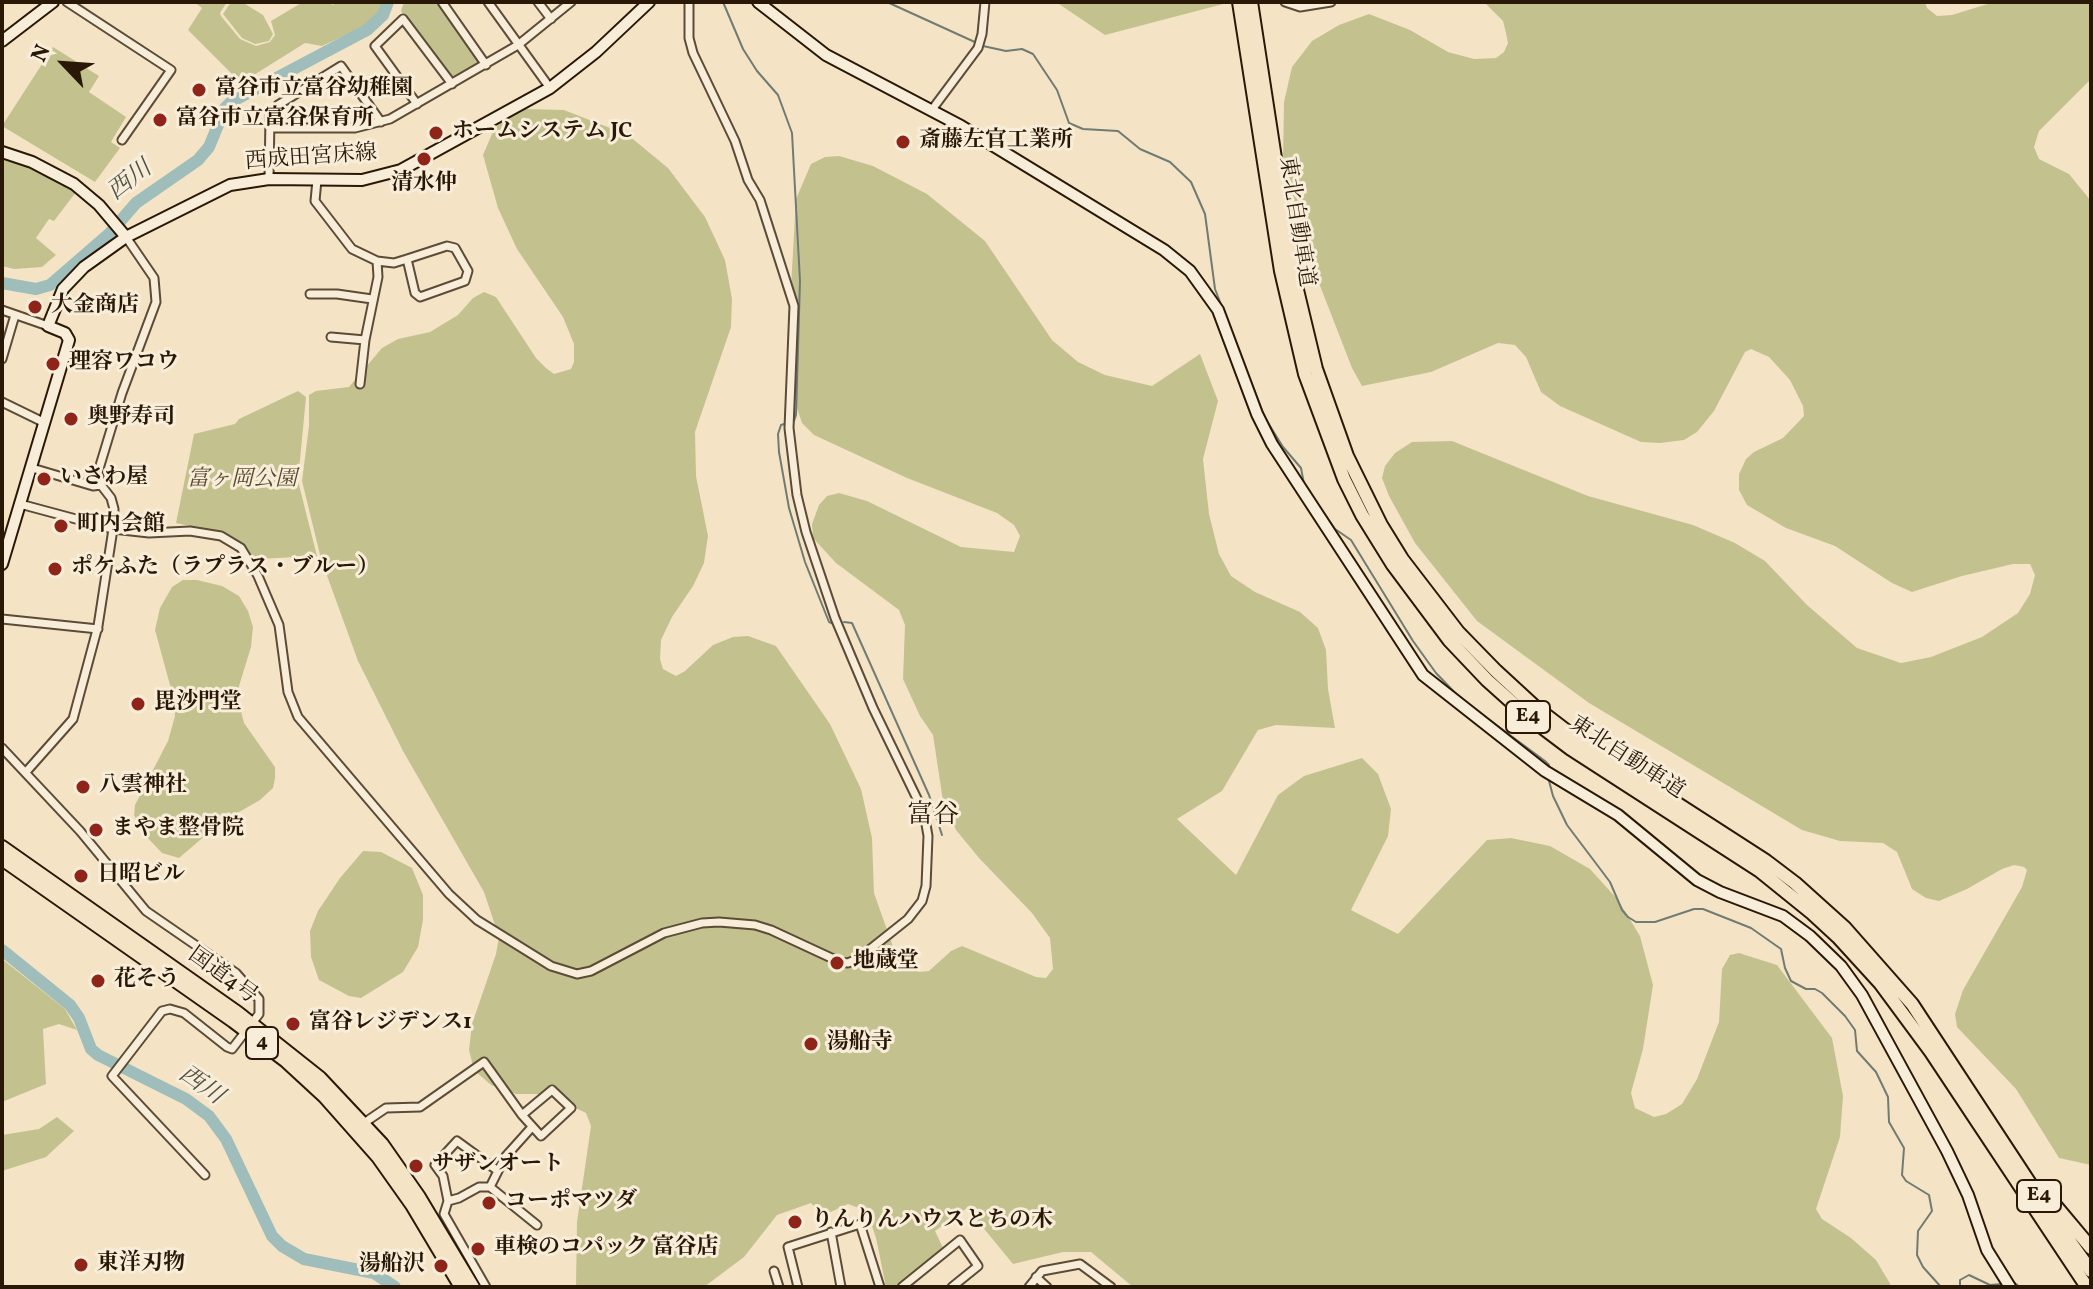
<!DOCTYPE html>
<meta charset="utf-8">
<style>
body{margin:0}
#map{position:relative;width:2093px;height:1289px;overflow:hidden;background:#f4e4c5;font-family:Vollkorn,serif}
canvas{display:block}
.frame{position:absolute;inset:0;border:4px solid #2a1806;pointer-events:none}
.north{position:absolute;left:24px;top:24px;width:80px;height:80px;-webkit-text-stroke:6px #f8edd9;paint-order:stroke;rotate:295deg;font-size:22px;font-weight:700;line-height:32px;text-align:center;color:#2a1806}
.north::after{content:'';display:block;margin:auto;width:28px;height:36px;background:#2a1806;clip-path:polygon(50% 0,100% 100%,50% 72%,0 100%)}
</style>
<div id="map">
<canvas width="2093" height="1289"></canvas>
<div class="frame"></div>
<div class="north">N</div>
</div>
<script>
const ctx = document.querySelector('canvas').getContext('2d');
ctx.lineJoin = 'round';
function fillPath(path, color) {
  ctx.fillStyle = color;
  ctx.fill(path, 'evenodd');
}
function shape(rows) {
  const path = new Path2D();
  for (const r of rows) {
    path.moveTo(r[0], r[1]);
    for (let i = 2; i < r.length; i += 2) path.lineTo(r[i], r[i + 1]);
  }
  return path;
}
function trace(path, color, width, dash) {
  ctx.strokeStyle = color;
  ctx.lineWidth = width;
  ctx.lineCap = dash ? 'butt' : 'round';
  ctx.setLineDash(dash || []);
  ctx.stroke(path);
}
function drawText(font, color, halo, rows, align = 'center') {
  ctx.font = font + ' Vollkorn,"Noto Serif JP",serif';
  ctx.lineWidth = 6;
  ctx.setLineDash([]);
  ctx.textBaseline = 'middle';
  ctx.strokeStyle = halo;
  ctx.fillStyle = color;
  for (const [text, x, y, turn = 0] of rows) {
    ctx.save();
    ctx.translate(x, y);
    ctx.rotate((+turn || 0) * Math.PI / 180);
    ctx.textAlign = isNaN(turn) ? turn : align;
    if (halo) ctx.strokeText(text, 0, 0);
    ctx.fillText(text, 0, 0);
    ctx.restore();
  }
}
fillPath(shape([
 [194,2,227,2,220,13,221,16,240,39,256,46,270,42,275,35,271,21,303,2,328,2,333,5,337,2,383,2,379,13,361,28,322,46,305,43,241,83,188,30,202,8],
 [231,2,242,2,263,15,273,34,269,41,255,44,242,38,223,14],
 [404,2,436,2,481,61,480,66,452,82,401,11],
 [1056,2,1231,2,1105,35],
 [1484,2,1925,2,1927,8,1937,16,1952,15,1994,2,2091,2,2091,79,2039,131,2034,147,2039,159,2069,174,2091,201,2091,1165,2059,1158,2016,1089,1957,1027,1955,1014,1963,990,2022,887,2027,870,2024,867,2014,865,2002,869,1967,889,1939,901,1926,898,1912,889,1897,852,1883,843,1840,841,1802,830,1589,703,1477,621,1415,543,1389,496,1382,478,1385,466,1395,453,1412,442,1452,441,1588,496,1693,525,1735,543,1765,561,1807,605,1857,648,1901,663,1931,657,1982,637,2018,613,2030,594,2035,575,2030,564,2013,564,1962,576,1912,592,1892,583,1835,546,1786,528,1747,505,1739,490,1739,474,1746,459,1754,452,1783,438,1804,416,1803,406,1790,380,1769,357,1751,349,1745,352,1714,411,1697,432,1684,440,1660,443,1641,442,1560,406,1541,392,1526,357,1515,345,1498,343,1431,372,1362,386,1352,368,1317,278,1283,162,1284,102,1292,67,1312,41,1339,25,1369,14,1410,30,1448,52,1474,59,1496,58,1504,52,1508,43,1506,33,1503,21],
 [53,47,99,76,89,92,126,117,111,142,120,148,95,182,2,126],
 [525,109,564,110,628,135,668,168,705,217,725,260,732,299,731,327,695,432,696,476,708,536,704,563,693,586,672,617,661,640,660,659,663,669,676,676,685,671,713,645,733,637,748,636,776,646,830,724,861,789,872,838,874,893,896,955,907,966,919,972,929,971,951,951,962,946,1036,977,1046,978,1053,969,1050,938,1032,913,979,858,956,830,943,801,933,735,920,716,903,679,905,625,899,610,836,563,813,538,812,524,819,505,827,496,839,493,867,501,961,547,1014,552,1020,536,1014,525,997,513,907,478,814,435,802,423,786,375,796,199,811,164,825,157,839,156,873,166,927,194,985,241,1052,340,1078,362,1105,375,1152,386,1200,354,1218,401,1203,459,1209,514,1219,554,1231,576,1255,592,1300,612,1318,628,1326,650,1328,689,1335,728,1276,725,1258,730,1222,791,1177,819,1236,875,1278,795,1304,776,1362,758,1378,774,1391,809,1388,836,1351,910,1398,934,1487,840,1511,838,1550,846,1590,869,1618,900,1640,936,1653,985,1643,1049,1631,1093,1635,1108,1654,1117,1666,1114,1682,1104,1697,1079,1719,1022,1722,969,1730,955,1739,953,1777,965,1832,1038,1843,1096,1840,1137,1816,1209,1822,1219,1851,1238,1876,1260,1892,1287,1133,1287,1091,1252,1063,1252,1013,1264,967,1208,935,1231,944,1250,899,1287,886,1287,876,1238,867,1211,848,1204,822,1216,811,1203,777,1215,744,1257,704,1287,576,1287,577,1222,591,1126,586,1113,546,1094,516,1094,491,1085,474,1070,469,1050,472,1024,496,954,499,937,484,892,403,751,358,661,321,559,302,481,309,426,309,395,316,391,349,387,382,348,398,339,430,332,458,315,473,298,484,292,496,297,536,358,546,368,554,374,571,369,574,362,574,344,563,317,517,249,498,208,483,155,492,134,504,115],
 [5,159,48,176,76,192,54,221,49,219,36,238,56,255,42,267,14,269,2,266,2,166],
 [298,391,306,397,298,481,317,556,257,559,222,533,176,523,194,434,235,424,239,419],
 [183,580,197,580,222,586,239,596,248,611,253,627,251,647,239,686,240,707,244,723,275,767,275,778,273,788,260,800,220,823,179,858,162,853,144,834,134,815,135,805,168,741,175,716,173,696,155,630,160,608,172,587],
 [363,851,381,852,412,868,423,895,423,920,418,947,403,972,361,998,349,996,319,980,311,957,310,931,318,911,340,878],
 [2,959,65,1009,77,1030,59,1024,43,1029,46,1084,2,1102],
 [57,1117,74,1131,46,1157,2,1171,2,1135,39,1129]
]), '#c3c28f');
trace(shape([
 [723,2,743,49,757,71,778,95,792,133,800,281,796,415,794,421,781,425,778,434,779,452,789,508,805,562,829,622,834,624],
 [887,2,977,43],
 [983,46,1006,51,1022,49,1033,54,1057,90,1069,123,1083,129,1118,131,1140,149,1170,162,1191,182,1205,214,1215,289,1265,418,1283,447,1301,468,1304,484],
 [1314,499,1335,529,1351,540,1413,641,1436,673,1461,699],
 [844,622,852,623,929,795,942,835],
 [1472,707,1545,761,1549,765,1549,770],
 [1548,777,1553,796,1567,825,1610,882,1622,910,1628,917,1636,922,1655,922,1694,909,1703,909,1751,928,1781,949,1785,968,1791,981,1806,989,1815,989,1822,993,1845,1016,1855,1030,1857,1051,1876,1072,1888,1097,1889,1122,1904,1148,1902,1175,1906,1181,1929,1195,1932,1211,1918,1231,1917,1255,1923,1267,1941,1287],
 [2012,1281,2020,1287],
 [1960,1287,1960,1280,1969,1275,1990,1285,2002,1284]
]), '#707b73', 2);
trace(shape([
 [2,283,36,289,50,285,110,233,136,203,198,160,209,147,225,108,231,102,367,30,383,15,388,2],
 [2,950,70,1005,79,1018,91,1049,98,1055,186,1099,209,1116,226,1139,272,1236,282,1246,304,1259,374,1273,395,1287]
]), '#9ebdbb', 12);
const street = shape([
 [67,2,171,70,122,140],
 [442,2,486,65],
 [488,2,550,88],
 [538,2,551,19],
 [1285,2,1300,7,1331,2],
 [417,104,375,46,403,19,452,84],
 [931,111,978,48,982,34,985,2],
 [270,128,355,128,390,119,518,45,571,2],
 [269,179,270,116,278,105,341,66,381,122],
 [317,180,315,201,352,249,377,261,378,277,365,340,360,384],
 [377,261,394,263,407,259,447,246,455,248,468,271,465,281,420,297,415,293,407,259],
 [310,294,337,294,372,299],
 [2,310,48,326],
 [331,337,365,340],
 [2,359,15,315],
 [2,402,45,423],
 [32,468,93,486,101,485],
 [20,504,113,529,149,533,190,531,221,536,241,548,258,576,279,625,288,692,298,717,449,894,477,920,551,966,577,974,591,971,664,933,702,923,719,922,755,925,771,930,840,962,848,963,859,958,908,919,922,901,926,886,928,836,924,813,873,708,835,618,806,532,797,495,789,428,794,306,760,200,748,180,735,141,693,53,689,38,689,2],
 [2,619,98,629],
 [2,748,80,831,146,911,236,973,259,999,259,1014,232,1049,227,1047,184,1013,170,1009,162,1011,112,1076,205,1175],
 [26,772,73,719,98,626,113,529,114,509,111,498,101,485,98,472,122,393,156,302,154,278,126,237],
 [552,1090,571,1108,541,1136,522,1115,552,1090],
 [364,1123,386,1108,420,1107,484,1062,522,1115],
 [490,1187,537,1225],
 [448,1201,459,1198,479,1187,490,1187,498,1171],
 [831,1232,841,1287],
 [774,1271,779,1287],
 [1036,1277,1047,1287],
 [486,1287,444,1214,448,1201,443,1176,435,1165,457,1141,498,1171,506,1156,532,1127],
 [798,1287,788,1247,860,1224,880,1287],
 [902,1287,960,1240,978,1266,952,1287],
 [1029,1287,1042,1271,1080,1264,1111,1287]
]);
const secondary = shape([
 [758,2,826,55,961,126,1164,250,1190,271,1218,310,1257,414,1272,444,1423,675,1545,771,1618,815,1697,880,1720,892,1783,916,1810,936,1841,966,1862,995,1947,1151,1968,1195,1987,1250,2010,1287],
 [2,41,53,2],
 [2,152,32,162,74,184,99,205,126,237],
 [2,564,69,340,65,333,48,326,63,289,84,267,126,237,230,185,269,179,362,180,401,170,550,88,596,52,649,2]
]);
const highway = shape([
 [1239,2,1281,271,1305,374,1344,479,1362,515,1393,565,1449,640,1487,680,1526,715,1571,749,1760,871,1812,913,1838,937,1880,983,1931,1052,2087,1287],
 [1251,2,1292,269,1316,369,1347,456,1381,525,1402,559,1458,632,1496,671,1534,706,1577,739,1766,861,1795,883,1845,928,1912,1004,2046,1208,2091,1271],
 [2,847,238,1013,320,1078,382,1144,419,1197,473,1287],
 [2,859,233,1021,286,1061,324,1096,378,1157,412,1205,461,1287],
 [2044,1192,2091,1248]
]);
trace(street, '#5c4b36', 11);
trace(secondary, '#2a1806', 14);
trace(highway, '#2a1806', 16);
trace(street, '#f8edd9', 7);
trace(secondary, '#f8edd9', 10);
trace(highway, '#f4e4c5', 12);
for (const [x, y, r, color] of [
 [199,90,8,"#8f2418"],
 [160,120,8,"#8f2418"],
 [436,133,8,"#8f2418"],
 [903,142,8,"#8f2418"],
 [424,159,8,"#8f2418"],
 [35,307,8,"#8f2418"],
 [53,364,8,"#8f2418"],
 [71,419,8,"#8f2418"],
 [44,479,8,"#8f2418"],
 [61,526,8,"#8f2418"],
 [55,569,8,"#8f2418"],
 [138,704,8,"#8f2418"],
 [83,787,8,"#8f2418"],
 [96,830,8,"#8f2418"],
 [81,876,8,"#8f2418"],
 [837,963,8,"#8f2418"],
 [98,981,8,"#8f2418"],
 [293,1024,8,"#8f2418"],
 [811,1044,8,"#8f2418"],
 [416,1166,8,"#8f2418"],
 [489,1203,8,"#8f2418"],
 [795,1222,8,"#8f2418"],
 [478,1249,8,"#8f2418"],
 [81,1265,8,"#8f2418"],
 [441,1266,8,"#8f2418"]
]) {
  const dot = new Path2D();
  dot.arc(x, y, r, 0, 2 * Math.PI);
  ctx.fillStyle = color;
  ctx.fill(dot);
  trace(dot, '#f8edd9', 3);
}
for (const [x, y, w] of [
 [1528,717,44],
 [262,1043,32],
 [2039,1196,44]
]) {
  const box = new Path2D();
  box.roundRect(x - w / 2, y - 16, w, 32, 6);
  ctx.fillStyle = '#f8edd9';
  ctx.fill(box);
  trace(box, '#2a1806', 2);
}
drawText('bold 20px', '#2a1806', null, [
 ["E4",1528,717],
 ["4",262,1043],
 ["E4",2039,1196]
]);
drawText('bold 22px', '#2a1806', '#f8edd9', [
 ["富谷市立富谷幼稚園",215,90],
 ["富谷市立富谷保育所",176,120],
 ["ホームシステム JC",452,133],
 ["斎藤左官工業所",919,142],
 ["清水仲",424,185,"center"],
 ["大金商店",51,307],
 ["理容ワコウ",69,364],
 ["奥野寿司",87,419],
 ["いさわ屋",60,479],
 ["町内会館",77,526],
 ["ポケふた（ラプラス・ブルー）",71,569],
 ["毘沙門堂",154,704],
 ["八雲神社",99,787],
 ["まやま整骨院",112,830],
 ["日昭ビル",97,876],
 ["地蔵堂",853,963],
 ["花そう",114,981],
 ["富谷レジデンス1",309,1024],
 ["湯船寺",827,1044],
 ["サザンオート",432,1166],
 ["コーポマツダ",505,1203],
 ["りんりんハウスとちの木",811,1222],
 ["車検のコパック 富谷店",494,1249],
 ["東洋刃物",97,1265],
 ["湯船沢",425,1266,"right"]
], 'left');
drawText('22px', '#2a1806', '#f8edd9', [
 ["西成田宮床線",311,159,-4],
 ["東北自動車道",1295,222,81],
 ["東北自動車道",1626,759,33],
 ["国道4号",222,977,36]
]);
drawText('italic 22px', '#584b2f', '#f8edd9', [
 ["富ヶ岡公園",242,481]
]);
drawText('italic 24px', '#535245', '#f8edd9', [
 ["西川",131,182,-38],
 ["西川",200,1087,35]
]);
drawText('26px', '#2a1806', '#f8edd9', [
 ["富谷",933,817]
]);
</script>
